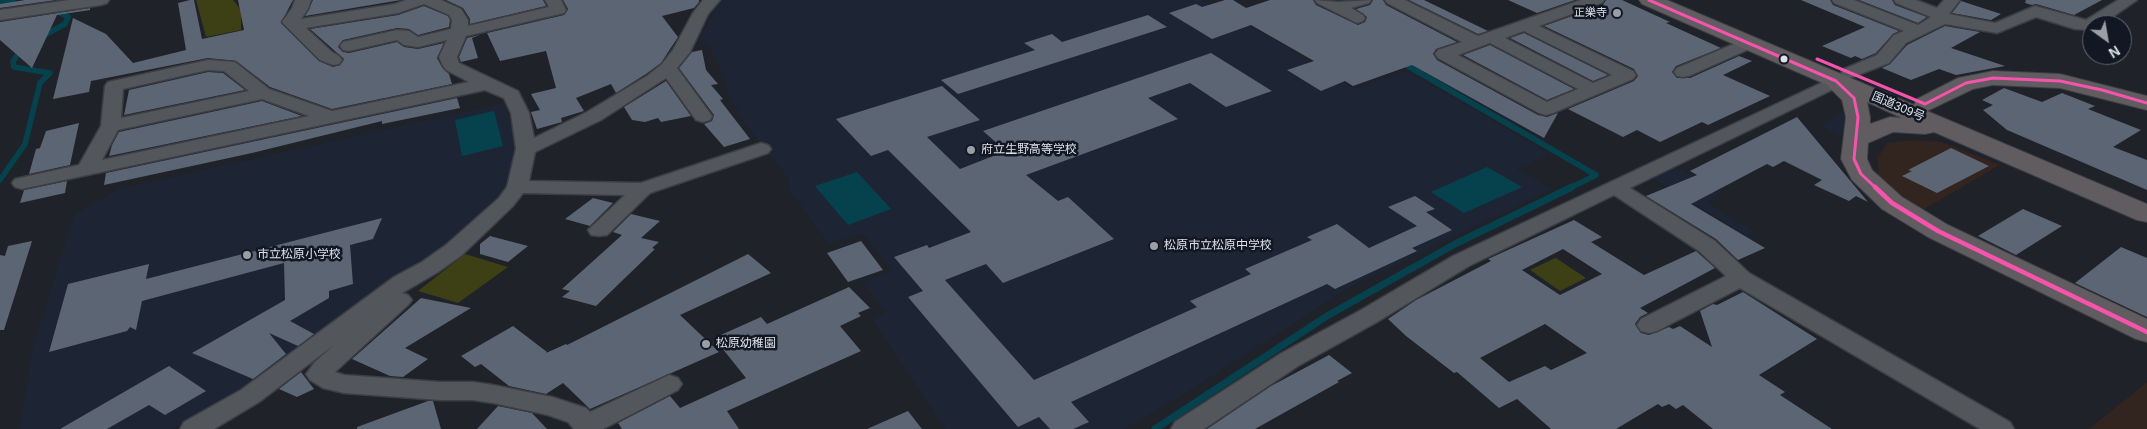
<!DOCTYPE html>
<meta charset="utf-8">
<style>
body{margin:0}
#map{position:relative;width:2147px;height:429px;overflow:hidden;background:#1f2229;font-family:Helvetica,sans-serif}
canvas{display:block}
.north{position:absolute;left:2082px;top:15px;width:50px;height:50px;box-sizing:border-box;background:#121823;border:1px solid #636872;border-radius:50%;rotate:148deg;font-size:14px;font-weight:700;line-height:20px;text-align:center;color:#dce0e8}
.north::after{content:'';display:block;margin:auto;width:18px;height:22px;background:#9a9ea5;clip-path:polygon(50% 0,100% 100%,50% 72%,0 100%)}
</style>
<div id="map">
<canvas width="2147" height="429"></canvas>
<div class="north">N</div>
</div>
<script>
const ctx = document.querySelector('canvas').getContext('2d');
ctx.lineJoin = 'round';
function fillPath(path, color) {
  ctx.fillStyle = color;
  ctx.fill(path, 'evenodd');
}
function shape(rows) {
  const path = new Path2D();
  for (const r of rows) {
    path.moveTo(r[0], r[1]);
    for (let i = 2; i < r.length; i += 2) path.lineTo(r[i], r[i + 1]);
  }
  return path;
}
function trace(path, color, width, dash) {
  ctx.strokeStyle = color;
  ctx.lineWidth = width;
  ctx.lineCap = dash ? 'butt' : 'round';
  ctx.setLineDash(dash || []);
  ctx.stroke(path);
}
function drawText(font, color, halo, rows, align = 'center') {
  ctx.font = font + ' Helvetica,"Noto Sans JP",sans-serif';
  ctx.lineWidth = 5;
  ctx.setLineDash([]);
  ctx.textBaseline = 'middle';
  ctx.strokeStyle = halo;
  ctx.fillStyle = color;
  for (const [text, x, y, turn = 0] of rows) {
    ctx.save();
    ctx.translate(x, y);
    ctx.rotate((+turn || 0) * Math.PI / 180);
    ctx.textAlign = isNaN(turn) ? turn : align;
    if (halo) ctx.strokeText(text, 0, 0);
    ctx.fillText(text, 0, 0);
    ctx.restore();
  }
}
fillPath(shape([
 [1911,140,1942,142,2000,165,1921,211,1879,176,1877,159,1887,143],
 [2147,382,2147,429,2089,429]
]), '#32241e');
fillPath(shape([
 [720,0,1202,0,1283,45,1354,89,1407,71,1550,154,1517,169,1551,189,1341,292,1192,389,1124,429,946,429,872,319,886,313,863,283,892,270,862,233,829,244,788,188,789,179,744,122,728,93,722,72,715,58,706,43,699,38],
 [505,103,515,139,517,159,508,184,498,199,462,234,217,407,171,429,20,429,32,351,74,215,119,189],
 [1842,113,1851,118,1843,133,1839,135,1820,126],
 [1673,166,1723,192,1706,202,1754,232,1747,236,1651,177]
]), '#1d2535');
fillPath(shape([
 [196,0,233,0,241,10,241,30,206,37],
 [465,254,508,267,458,303,418,291],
 [1555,258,1556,258,1586,278,1560,291,1530,270]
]), '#3d3f15');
fillPath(shape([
 [494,111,503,146,462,156,455,120],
 [1487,167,1522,187,1464,213,1431,192],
 [857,172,891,209,848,225,815,186]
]), '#06424d');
trace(shape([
 [0,1,13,0],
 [41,37,65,24,68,17,57,11,59,0],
 [1401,62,1596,175],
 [0,180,25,144,40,83,50,73,14,67,13,61,22,49],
 [1570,188,1596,175]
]), '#06424d', 5.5);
trace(shape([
 [1155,429,1327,316,1455,244,1572,187]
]), '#06424d', 7);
fillPath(shape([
 [25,0,56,0,0,8,0,4],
 [190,0,194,0,202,39,244,30,238,0,293,0,281,23,319,61,333,67,340,65,344,59,310,29,398,15,424,6,448,16,450,20,449,27,418,35,409,29,397,28,343,40,338,47,343,52,349,53,397,42,404,47,418,49,444,43,437,58,442,67,449,74,452,84,332,109,270,87,236,61,208,58,91,81,89,92,53,99,73,18,106,34,133,63,186,50,178,3],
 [313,0,401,0,305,16],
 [446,0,543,0,546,6,470,24,470,19,463,8],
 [563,0,699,0,699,2,694,8,662,16,678,37,661,63,646,74,616,93,611,84,576,98,584,111,561,118,562,122,537,129,531,112,540,110,531,94,556,88,546,51,500,61,487,33,564,15,568,9],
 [1225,0,1233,0,1246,8,1270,0,1313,0,1316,5,1358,25,1365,22,1367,17,1356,9,1370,5,1373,0,1383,0,1386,5,1457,42,1436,49,1433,54,1437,60,1538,115,1547,117,1558,113,1544,138,1412,65,1353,86,1345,81,1321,91,1287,70,1314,61,1251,25,1212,39,1169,13,1196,4,1202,7],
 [1409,0,1424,0,1488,31,1478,34],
 [1508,0,1575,0,1537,13],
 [1606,0,1622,0,1670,22,1666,23,1721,48,1676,66,1672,72,1677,78,1690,78,1739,56,1752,61,1723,75,1770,96,1708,125,1702,122,1660,142,1637,130,1623,137,1568,109,1634,81,1638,76,1634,69,1544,26,1603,5],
 [1801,0,1830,0,1833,5,1899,31,1893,34,1876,53,1862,59,1855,56,1851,58,1822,46,1865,27],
 [1859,0,1892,0,1895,5,1927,17,1918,23],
 [2026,0,2102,0,2074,15,2036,4,2032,5,2025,3],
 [1961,1,2001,14,1991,20,1952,13],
 [90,8,90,10,57,15,32,68,0,40,0,22],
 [1148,15,1167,27,958,94,941,80,1035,50,1024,43,1052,34,1062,42],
 [1945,26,1980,32,1951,48,2005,66,1956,75,1939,69,1911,80,1882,68,1890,64,1907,45],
 [1524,33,1608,75,1593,81,1510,38],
 [480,35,472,38,478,58,461,62,459,57,467,38],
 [1490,45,1574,89,1547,100,1463,55],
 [702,50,706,70,718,84,711,85,723,99,720,100,750,139,724,147,704,124,712,121,714,115,679,68,692,52],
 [1211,53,1272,91,1226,107,1190,83,1148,98,1178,119,1026,175,1058,201,1068,197,1114,239,1003,283,986,264,945,280,1034,380,1197,307,1190,301,1251,274,1245,269,1312,240,1307,237,1337,224,1369,248,1417,226,1388,207,1415,196,1435,209,1426,212,1452,230,1412,248,1417,251,1335,289,1327,284,1071,402,1089,422,1073,429,1050,429,1039,417,1018,427,908,297,923,291,894,257,927,245,929,248,971,232,888,150,871,156,836,119,942,86,980,120,927,137,960,169,1006,151,983,131],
 [208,72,223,73,245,90,124,115,129,90],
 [666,81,691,116,661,122,658,118,645,122,632,120,624,107],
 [2004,88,2042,102,2062,93,2095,106,2088,109,2141,130,2113,147,2147,160,2147,190,2007,130,1983,110,1993,105,1982,100],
 [457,98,460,108,382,124,382,121,252,153,104,185,106,173],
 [262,101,302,116,109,156,112,145,119,132],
 [1797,117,1868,202,1856,196,1849,201,1814,185,1822,180,1784,161,1773,167,1767,164,1691,204,1765,248,1738,260,1716,239,1646,196,1697,175,1690,171],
 [79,123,70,165,29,174,36,149,40,148,46,131],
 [1951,148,1989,166,1937,193,1902,176,1912,171,1908,170],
 [67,181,65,193,20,203,24,190],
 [593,198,613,203,590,226,565,219],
 [2023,209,2062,226,2016,255,1978,236],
 [631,214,660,221,641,238,659,242,652,248,655,249,596,306,562,297,570,291,562,289,622,235,613,232],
 [382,218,373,239,350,245,353,284,329,291,329,298,290,321,314,334,298,346,269,333,286,354,253,379,192,353,285,300,284,263,142,301,136,330,130,327,127,331,49,352,68,284,149,264,146,279],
 [1574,220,1602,237,1591,242,1644,275,1696,251,1715,268,1640,308,1648,313,1640,317,1635,324,1641,333,1649,335,1669,327,1673,329,1680,326,1712,347,1700,311,1713,304,1717,305,1743,292,1817,339,1759,375,1785,392,1780,395,1832,429,1713,429,1683,405,1676,409,1669,404,1662,407,1658,404,1616,429,1551,429,1517,399,1499,408,1457,372,1454,373,1406,336,1388,319,1416,300,1491,261,1488,259],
 [1563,249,1602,274,1560,295,1522,270],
 [1545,324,1587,353,1551,370,1545,366,1509,382,1480,358],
 [490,236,528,246,508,262,480,254,480,244],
 [32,241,4,330,0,330,0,255,5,256,8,246],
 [861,241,883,270,848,282,827,253],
 [2121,247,2147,258,2147,317,2075,283],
 [748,254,771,273,680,315,719,352,590,409,563,383,546,394,509,386,481,364,475,367,461,356,513,326,547,352,546,353,566,344,567,345],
 [849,287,870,308,858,313,861,316,840,326,861,351,727,411,739,429,622,429,618,423,670,396,680,408,746,378,714,338,761,317,767,324],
 [421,298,471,308,405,348,428,359,403,377,390,376,352,359],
 [1329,355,1352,373,1337,381,1339,382,1255,429,1207,429,1271,386],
 [169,366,206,391,165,415,149,405,107,429,60,429],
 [301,372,314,389,297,397,279,389],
 [428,401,433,401,441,429,357,429,357,427],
 [498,406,532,413,547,429,477,429],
 [908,411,922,429,867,429]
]), '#5c6574');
const minor = shape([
 [69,0,109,0,107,3,101,5,0,20,0,10,69,0],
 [295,0,311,0,308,9,301,19,395,4,406,0,441,0,461,9,468,20,468,26,549,7,545,0,561,0,566,10,564,13,466,36,457,57,459,63,518,91,529,113,534,138,587,112,647,76,662,64,673,50,693,13,703,0,720,0,708,14,690,52,677,68,712,116,710,120,703,122,696,120,666,78,601,120,535,152,529,181,641,183,761,143,768,145,771,149,768,153,650,193,607,235,599,236,591,235,588,230,625,195,523,193,513,206,462,255,438,272,402,293,408,295,412,300,408,305,335,372,344,375,440,382,473,382,493,385,552,397,586,408,590,412,669,375,678,378,682,384,678,390,603,429,574,429,568,422,548,415,493,403,473,400,440,400,344,393,323,388,310,380,306,374,315,362,334,345,259,402,214,429,180,429,184,422,241,390,394,277,422,262,446,245,499,198,507,187,516,149,511,113,504,98,485,90,22,189,15,187,12,183,15,179,79,165,101,126,105,86,108,82,208,60,235,62,269,89,332,111,469,82,446,70,443,66,439,57,447,40,418,47,404,45,397,40,349,51,343,50,340,46,343,42,397,30,409,31,418,37,451,29,452,20,449,15,424,4,398,13,306,28,332,52,339,56,342,60,339,64,333,65,320,60,282,22,292,8,295,0],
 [208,70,224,71,249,91,121,118,123,89,208,70],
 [262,99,309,116,102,160,118,130,262,99],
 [1315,0,1338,2,1371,0,1369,3,1351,8,1363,15,1365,18,1363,21,1357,23,1317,3,1315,0],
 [1385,0,1405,0,1478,36,1581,0,1604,0,1602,3,1539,26,1633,71,1636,75,1633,79,1553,113,1546,115,1539,113,1438,58,1435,54,1438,50,1462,42,1387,3,1385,0],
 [1524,31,1612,75,1593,83,1505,38,1524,31],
 [1490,43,1578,89,1547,102,1458,55,1490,43],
 [1832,0,1854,0,1918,25,1931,17,1896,3,1894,0,1916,0,1937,8,1944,0,1960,0,1949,14,1995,23,2035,6,2086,20,2118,0,2137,0,2101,25,2092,25,2092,29,2090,30,2075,29,2036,17,1997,33,1945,24,1906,43,1889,63,1850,78,1844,77,1841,73,1844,69,1877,55,1894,35,1904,31,1834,3,1832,0],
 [1748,38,1754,39,1757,43,1754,47,1689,76,1683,77,1677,76,1674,72,1677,68,1748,38],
 [1836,76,1842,77,1845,81,1842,85,1630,188,1715,241,1749,273,2010,422,2014,429,1980,429,1740,288,1657,331,1649,333,1641,331,1637,325,1641,319,1726,276,1699,251,1614,195,1469,266,1377,322,1298,366,1204,429,1171,429,1175,422,1280,354,1361,310,1453,256,1836,76]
]);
const trunk = shape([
 [1639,0,1667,0,1914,105,1917,99,1958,78,1993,71,2060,74,2147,96,2147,110,2060,88,1993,85,1973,89,1927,111,2147,204,2147,222,2137,220,1934,132,1925,134,1893,132,1868,143,1867,159,1872,170,1902,197,1948,225,2147,319,2147,342,2136,339,1928,237,1882,209,1852,180,1841,159,1846,117,1842,100,1827,85,1642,4,1639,0],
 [1867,102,1902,118,1890,117,1870,124,1870,117,1867,102]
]);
trace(minor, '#3c3e44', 3);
trace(trunk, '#3c3e44', 2);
fillPath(minor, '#53565b');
fillPath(trunk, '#605c60');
trace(shape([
 [1649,0,1836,81,1854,98,1858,117,1854,159,1861,174,1876,188],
 [1817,59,1925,104,1966,83,1993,78,2060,81,2102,90,2147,103]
]), '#f653ac', 3);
trace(shape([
 [1875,187,1892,203,1938,231,2147,332]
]), '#f653ac', 4.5);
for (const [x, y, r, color] of [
 [1617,13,5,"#9a9ea5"],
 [1784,59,4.5,"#dce0e8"],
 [971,150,5,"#9a9ea5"],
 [1154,246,5,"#9a9ea5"],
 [247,255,5,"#9a9ea5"],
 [706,344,5,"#9a9ea5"]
]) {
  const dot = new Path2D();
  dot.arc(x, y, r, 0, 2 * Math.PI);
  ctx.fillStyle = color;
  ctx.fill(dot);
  trace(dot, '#121823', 2);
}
drawText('11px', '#dce0e8', '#121823', [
 ["正樂寺",1607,13]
], 'right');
drawText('12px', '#dce0e8', '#121823', [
 ["国道309号",1898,107,23]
]);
drawText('12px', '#dce0e8', '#121823', [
 ["府立生野高等学校",981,150],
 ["松原市立松原中学校",1164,246],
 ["市立松原小学校",257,255],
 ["松原幼稚園",716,344]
], 'left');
</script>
